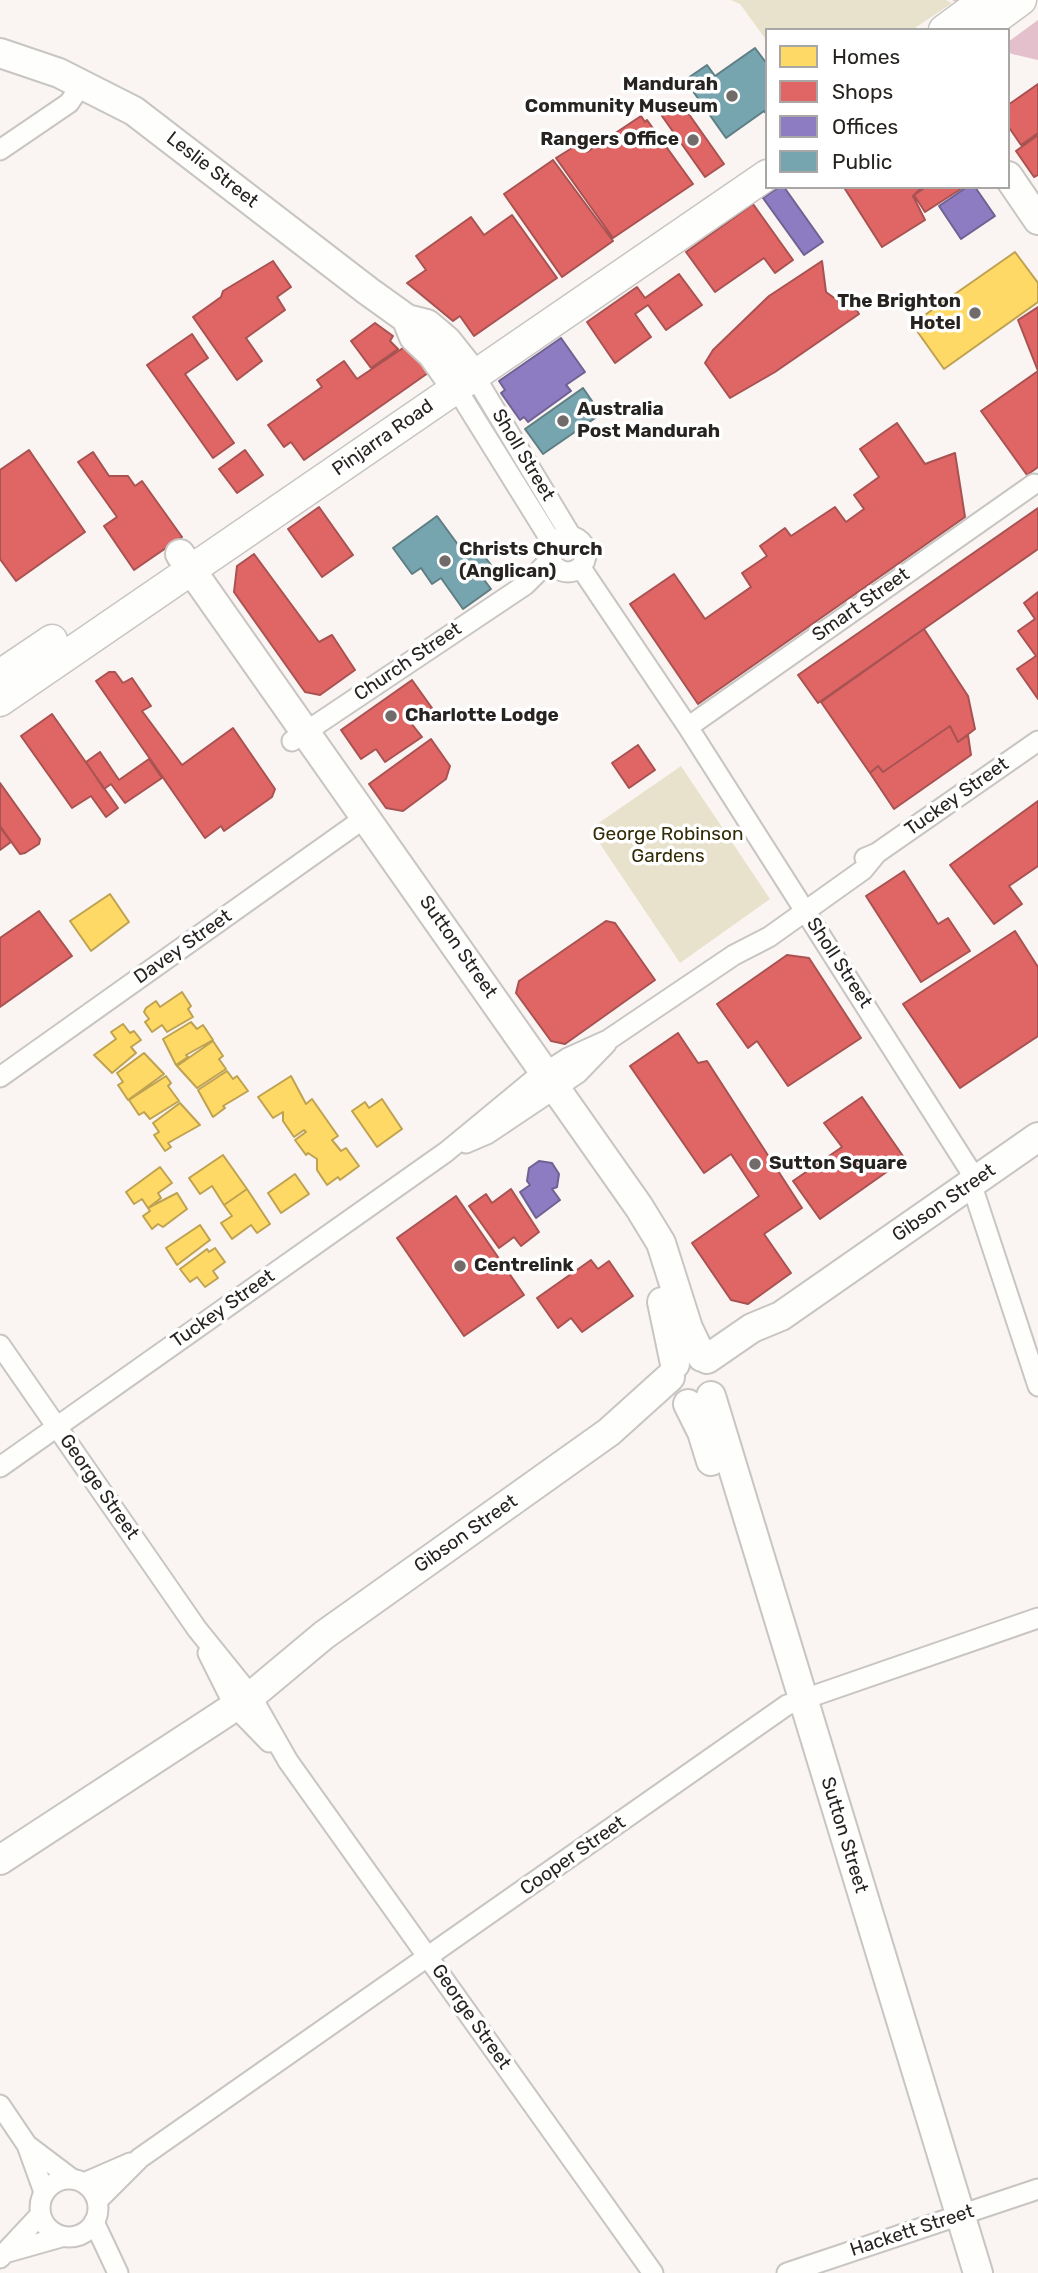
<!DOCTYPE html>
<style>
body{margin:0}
#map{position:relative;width:1038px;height:2273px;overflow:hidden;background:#faf5f2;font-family:Rubik,sans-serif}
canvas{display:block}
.legend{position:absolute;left:765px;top:28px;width:245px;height:161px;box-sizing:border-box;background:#fff;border:2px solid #a9a7a6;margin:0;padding:9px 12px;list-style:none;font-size:21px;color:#272321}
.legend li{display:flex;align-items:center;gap:14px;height:35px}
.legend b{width:35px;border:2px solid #a9a7a6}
</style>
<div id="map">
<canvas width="1038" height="2273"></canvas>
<ul class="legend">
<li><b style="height:19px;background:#ffd966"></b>Homes</li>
<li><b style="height:19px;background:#e06666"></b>Shops</li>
<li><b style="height:19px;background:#8e7cc3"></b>Offices</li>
<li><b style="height:19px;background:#76a5af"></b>Public</li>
</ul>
</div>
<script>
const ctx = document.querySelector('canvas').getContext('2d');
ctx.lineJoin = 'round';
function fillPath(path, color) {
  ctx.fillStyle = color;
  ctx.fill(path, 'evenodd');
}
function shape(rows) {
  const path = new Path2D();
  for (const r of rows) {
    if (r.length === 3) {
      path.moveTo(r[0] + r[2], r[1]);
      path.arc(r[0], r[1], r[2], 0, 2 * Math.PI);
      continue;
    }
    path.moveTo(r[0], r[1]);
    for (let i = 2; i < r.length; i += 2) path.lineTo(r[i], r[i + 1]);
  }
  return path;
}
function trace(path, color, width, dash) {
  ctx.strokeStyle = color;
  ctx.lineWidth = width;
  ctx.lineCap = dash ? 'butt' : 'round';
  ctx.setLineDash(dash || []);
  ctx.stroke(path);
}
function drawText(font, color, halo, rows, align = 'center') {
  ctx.font = font + ' Rubik,sans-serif';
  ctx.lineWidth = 7;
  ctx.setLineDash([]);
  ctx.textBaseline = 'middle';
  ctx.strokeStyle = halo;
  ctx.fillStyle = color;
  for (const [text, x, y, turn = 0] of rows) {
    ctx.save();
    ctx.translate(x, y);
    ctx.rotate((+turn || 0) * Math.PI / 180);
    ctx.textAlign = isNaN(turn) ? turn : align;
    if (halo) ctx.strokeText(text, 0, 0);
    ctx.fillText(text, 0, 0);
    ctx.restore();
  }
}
fillPath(shape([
 [731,0,946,0,952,3,912,30,767,30,767,41,740,4],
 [681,766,770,899,680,963,590,829]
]), '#e8e2cc');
fillPath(shape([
 [952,0,1038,0,1038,60,1012,54,1008,52,1008,30]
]), '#e3c0cb');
fillPath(shape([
 [967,0,1038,0,1038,20,1008,42,1008,30,983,30]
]), '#faf5f2');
const homes = shape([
 [1015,252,1038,283,1038,302,944,369,912,324,1015,252],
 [110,894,129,922,91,951,70,921,110,894],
 [182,992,191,1006,188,1009,193,1017,167,1032,162,1025,152,1032,145,1022,149,1019,144,1012,146,1008,156,1001,160,1007,182,992],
 [191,1022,197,1029,203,1025,213,1040,186,1055,188,1057,176,1065,163,1039,191,1022],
 [123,1024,130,1033,134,1031,141,1040,131,1047,136,1053,112,1073,94,1055,116,1039,111,1032,123,1024],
 [213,1041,223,1056,219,1059,226,1069,197,1088,177,1066,213,1041],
 [144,1053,164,1074,128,1100,118,1085,123,1082,117,1073,144,1053],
 [227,1071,233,1079,237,1076,248,1091,223,1106,225,1108,213,1117,198,1090,227,1071],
 [166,1076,171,1083,168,1086,179,1101,150,1119,144,1112,139,1115,129,1100,166,1076],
 [291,1076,306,1104,312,1099,338,1136,332,1140,341,1151,346,1148,359,1166,340,1180,338,1177,327,1185,317,1170,317,1159,308,1153,306,1155,295,1140,306,1132,304,1130,294,1137,283,1121,283,1112,273,1118,258,1097,291,1076],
 [382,1099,402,1129,377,1147,352,1111,365,1102,369,1108,382,1099],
 [180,1103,200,1125,168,1143,171,1147,165,1151,154,1135,159,1132,153,1123,180,1103],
 [223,1155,247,1189,224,1205,212,1186,200,1194,189,1178,223,1155],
 [160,1167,172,1183,158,1193,161,1198,148,1208,142,1199,134,1204,126,1192,160,1167],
 [295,1174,309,1194,281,1213,268,1193,295,1174],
 [247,1189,270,1224,257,1233,251,1225,232,1239,221,1223,232,1216,224,1205,247,1189],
 [177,1193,187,1209,163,1227,158,1224,152,1229,143,1216,150,1211,148,1208,177,1193],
 [200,1225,210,1240,177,1265,166,1248,200,1225],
 [215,1248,225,1262,213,1271,218,1278,205,1287,197,1277,190,1282,180,1269,207,1249,209,1252,215,1248]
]);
fillPath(homes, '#ffd966');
trace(homes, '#bea251', 2);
const shops = shape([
 [1038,84,1038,133,1021,145,1008,126,1008,105,1038,84],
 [681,103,724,164,705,177,662,116,681,103],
 [641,116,645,122,647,120,693,184,613,238,556,158,580,143,587,152,641,116],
 [1038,135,1038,175,1034,177,1016,151,1038,135],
 [553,160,613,241,562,277,504,194,553,160],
 [847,187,922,187,913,196,925,220,882,247,845,189,847,187],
 [926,187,964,187,925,212,914,195,926,187],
 [753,204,793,260,775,273,764,258,715,292,686,252,753,204],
 [512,215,557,278,474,336,460,316,453,321,407,283,426,270,416,256,471,217,484,235,512,215],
 [273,261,291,287,277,297,285,310,246,338,262,361,237,380,193,317,221,297,223,291,273,261],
 [822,261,826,292,841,303,854,306,859,314,775,372,730,398,705,363,713,350,769,296,822,261],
 [679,274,702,305,666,330,648,305,635,314,651,337,615,363,587,322,637,287,645,298,679,274],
 [1038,307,1038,467,1027,475,981,411,1038,371,1018,320,1038,307],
 [375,323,393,336,390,341,398,349,371,368,351,341,375,323],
 [192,334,208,358,185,374,234,443,213,458,147,365,192,334],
 [406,346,424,359,428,373,304,460,291,442,284,447,268,425,322,387,317,380,344,361,357,379,406,346],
 [897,423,925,464,955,453,965,517,698,704,630,604,674,574,705,619,751,587,742,573,767,556,760,546,785,528,791,536,835,507,846,522,864,509,854,495,879,477,860,449,897,423],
 [29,450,85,532,16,581,0,559,0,470,29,450],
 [245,450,263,475,237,493,219,469,245,450],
 [93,452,109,476,128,476,135,486,142,481,182,537,134,570,104,526,117,517,78,462,93,452],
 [319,507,353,555,322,577,288,529,319,507],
 [1038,508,1038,549,818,703,798,675,1038,508],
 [254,554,319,642,332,635,355,670,320,695,305,692,234,592,237,566,254,554],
 [1038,592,1038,699,1017,669,1036,656,1018,631,1035,619,1024,603,1038,592],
 [924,629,968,696,975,729,958,742,950,726,883,772,878,766,870,773,821,702,924,629],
 [109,672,115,672,123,683,132,678,151,706,142,711,182,765,233,728,275,789,272,797,224,831,221,826,205,838,96,681,109,672],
 [412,680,432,708,411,723,422,737,385,762,376,749,361,759,341,730,412,680],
 [52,714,118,808,106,817,91,796,72,808,21,736,52,714],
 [950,726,958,742,968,735,971,755,894,809,870,773,878,766,883,772,950,726],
 [431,739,450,766,446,779,403,811,386,808,369,784,431,739],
 [638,745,655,770,629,788,612,763,638,745],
 [100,752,119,780,149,759,162,778,125,803,111,784,104,789,86,762,100,752],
 [0,783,40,839,39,844,25,853,20,854,0,826,0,783],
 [1038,801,1038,866,1009,886,1022,904,994,924,950,865,1038,801],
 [0,827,11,842,0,850,0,827],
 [904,871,938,924,948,918,970,951,921,982,866,896,904,871],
 [39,911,72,956,0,1007,0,938,39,911],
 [606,921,615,923,655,980,565,1044,551,1041,516,993,519,981,606,921],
 [1015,931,1038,967,1038,1036,960,1088,903,1004,1015,931],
 [787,955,809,958,861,1038,788,1086,757,1041,748,1048,717,1004,787,955],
 [678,1033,698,1063,707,1061,802,1208,764,1234,791,1273,748,1304,731,1300,692,1243,759,1196,731,1154,704,1173,630,1066,678,1033],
 [862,1097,905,1159,820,1219,793,1181,842,1147,824,1123,862,1097],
 [511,1189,539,1232,521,1246,514,1237,499,1248,469,1206,486,1194,492,1203,511,1189],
 [456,1196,524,1295,464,1336,397,1238,456,1196],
 [591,1260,598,1269,609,1261,633,1296,582,1332,571,1318,558,1328,537,1298,591,1260]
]);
fillPath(shops, '#e06666');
trace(shops, '#a85251', 2);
const offices = shape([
 [779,187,784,187,823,242,804,255,763,198,779,187],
 [967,187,975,187,995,216,961,239,939,206,967,187],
 [561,338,585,372,566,385,571,391,528,422,524,417,520,420,501,393,505,390,499,381,561,338],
 [539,1161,552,1163,559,1174,557,1187,552,1189,560,1200,536,1218,520,1192,530,1185,527,1181,529,1168,539,1161]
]);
fillPath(offices, '#8e7cc3');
trace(offices, '#6f6192', 2);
const public = shape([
 [755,48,767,64,767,115,764,111,726,138,685,80,707,65,715,76,755,48],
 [583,388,601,414,543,454,525,429,583,388],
 [437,516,467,557,479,549,491,565,479,573,491,589,463,609,441,578,432,584,421,568,412,574,393,548,437,516]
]);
fillPath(public, '#76a5af');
trace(public, '#5e7e84', 2);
const street = shape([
 [0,150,69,103,82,84],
 [474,375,571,536],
 [456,388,553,544],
 [568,554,18],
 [581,568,688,727,969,1169,975,1195,1038,1386],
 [688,727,1034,484],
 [292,741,525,585,551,559],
 [865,858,877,853,1038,741],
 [0,1077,366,817],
 [466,1143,487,1134,578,1073,606,1044],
 [0,1345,197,1629,251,1696,288,1761,653,2273],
 [0,1467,446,1152,532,1081,568,1058,608,1040,734,955,769,937,863,870,877,853],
 [208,1653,235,1707,269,1742],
 [0,2105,27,2145,44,2192],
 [27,2145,72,2179],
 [69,2208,29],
 [84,2183,130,2163],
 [97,2201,140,2158,787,1705,1038,1618],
 [94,2222,118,2273],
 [8,2252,61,2237],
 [0,2258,40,2215],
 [787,2273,1038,2189]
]);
const secondary = shape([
 [0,53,59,73,134,111,368,291,407,319,427,324,447,341,474,375],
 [1008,176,1038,220],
 [409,325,414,337,432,354,456,388],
 [180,554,639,1207,661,1243,688,1328,702,1357],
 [662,1302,675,1364],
 [707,1359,752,1328,781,1316,1038,1137],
 [711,1396,978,2273],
 [688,1404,702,1432,711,1461],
 [0,1860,251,1696,324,1635,609,1432,670,1377]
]);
const primary = shape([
 [944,30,985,0],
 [980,30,1021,0],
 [0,675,52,640],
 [0,701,767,175]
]);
trace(street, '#c8c5c2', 23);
trace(secondary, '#c8c5c2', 32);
trace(primary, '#c8c5c2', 33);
trace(street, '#fefefd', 19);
trace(secondary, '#fefefd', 28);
trace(primary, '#fefefd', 30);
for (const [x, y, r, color] of [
 [732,96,7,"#716c6a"],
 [693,140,7,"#716c6a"],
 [975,313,7,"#716c6a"],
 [563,421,7,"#716c6a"],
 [445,561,7,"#716c6a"],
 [391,716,7,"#716c6a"],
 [755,1164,7,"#716c6a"],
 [460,1266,7,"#716c6a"]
]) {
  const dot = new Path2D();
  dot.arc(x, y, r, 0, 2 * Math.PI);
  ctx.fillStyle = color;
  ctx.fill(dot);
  trace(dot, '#fff', 2.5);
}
drawText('bold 19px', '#272321', '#fff', [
 ["Mandurah",718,85,"right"],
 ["Community Museum",718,107,"right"],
 ["Rangers Office",679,140,"right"],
 ["The Brighton",961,302,"right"],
 ["Hotel",961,324,"right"],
 ["Australia",577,410],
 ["Post Mandurah",577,432],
 ["Christs Church",459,550],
 ["(Anglican)",459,572],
 ["Charlotte Lodge",405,716],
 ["Sutton Square",769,1164],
 ["Centrelink",474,1266]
], 'left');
drawText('19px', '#272321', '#fff', [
 ["Leslie Street",212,170,38],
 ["Pinjarra Road",383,438,-35],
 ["Sholl Street",523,455,59],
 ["Smart Street",861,605,-35],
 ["Church Street",408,662,-34],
 ["Tuckey Street",957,797,-35],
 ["Davey Street",183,947,-35],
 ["Sutton Street",458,947,55],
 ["Sholl Street",839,963,57],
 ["Gibson Street",944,1203,-35],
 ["Tuckey Street",223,1309,-35],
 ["George Street",99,1487,55],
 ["Gibson Street",466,1534,-35],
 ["Sutton Street",844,1835,73],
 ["Cooper Street",573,1856,-35],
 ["George Street",471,2017,55],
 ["Hackett Street",912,2231,-18]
]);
drawText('19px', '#332c07', '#fff', [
 ["George Robinson",668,835],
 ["Gardens",668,857]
]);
</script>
